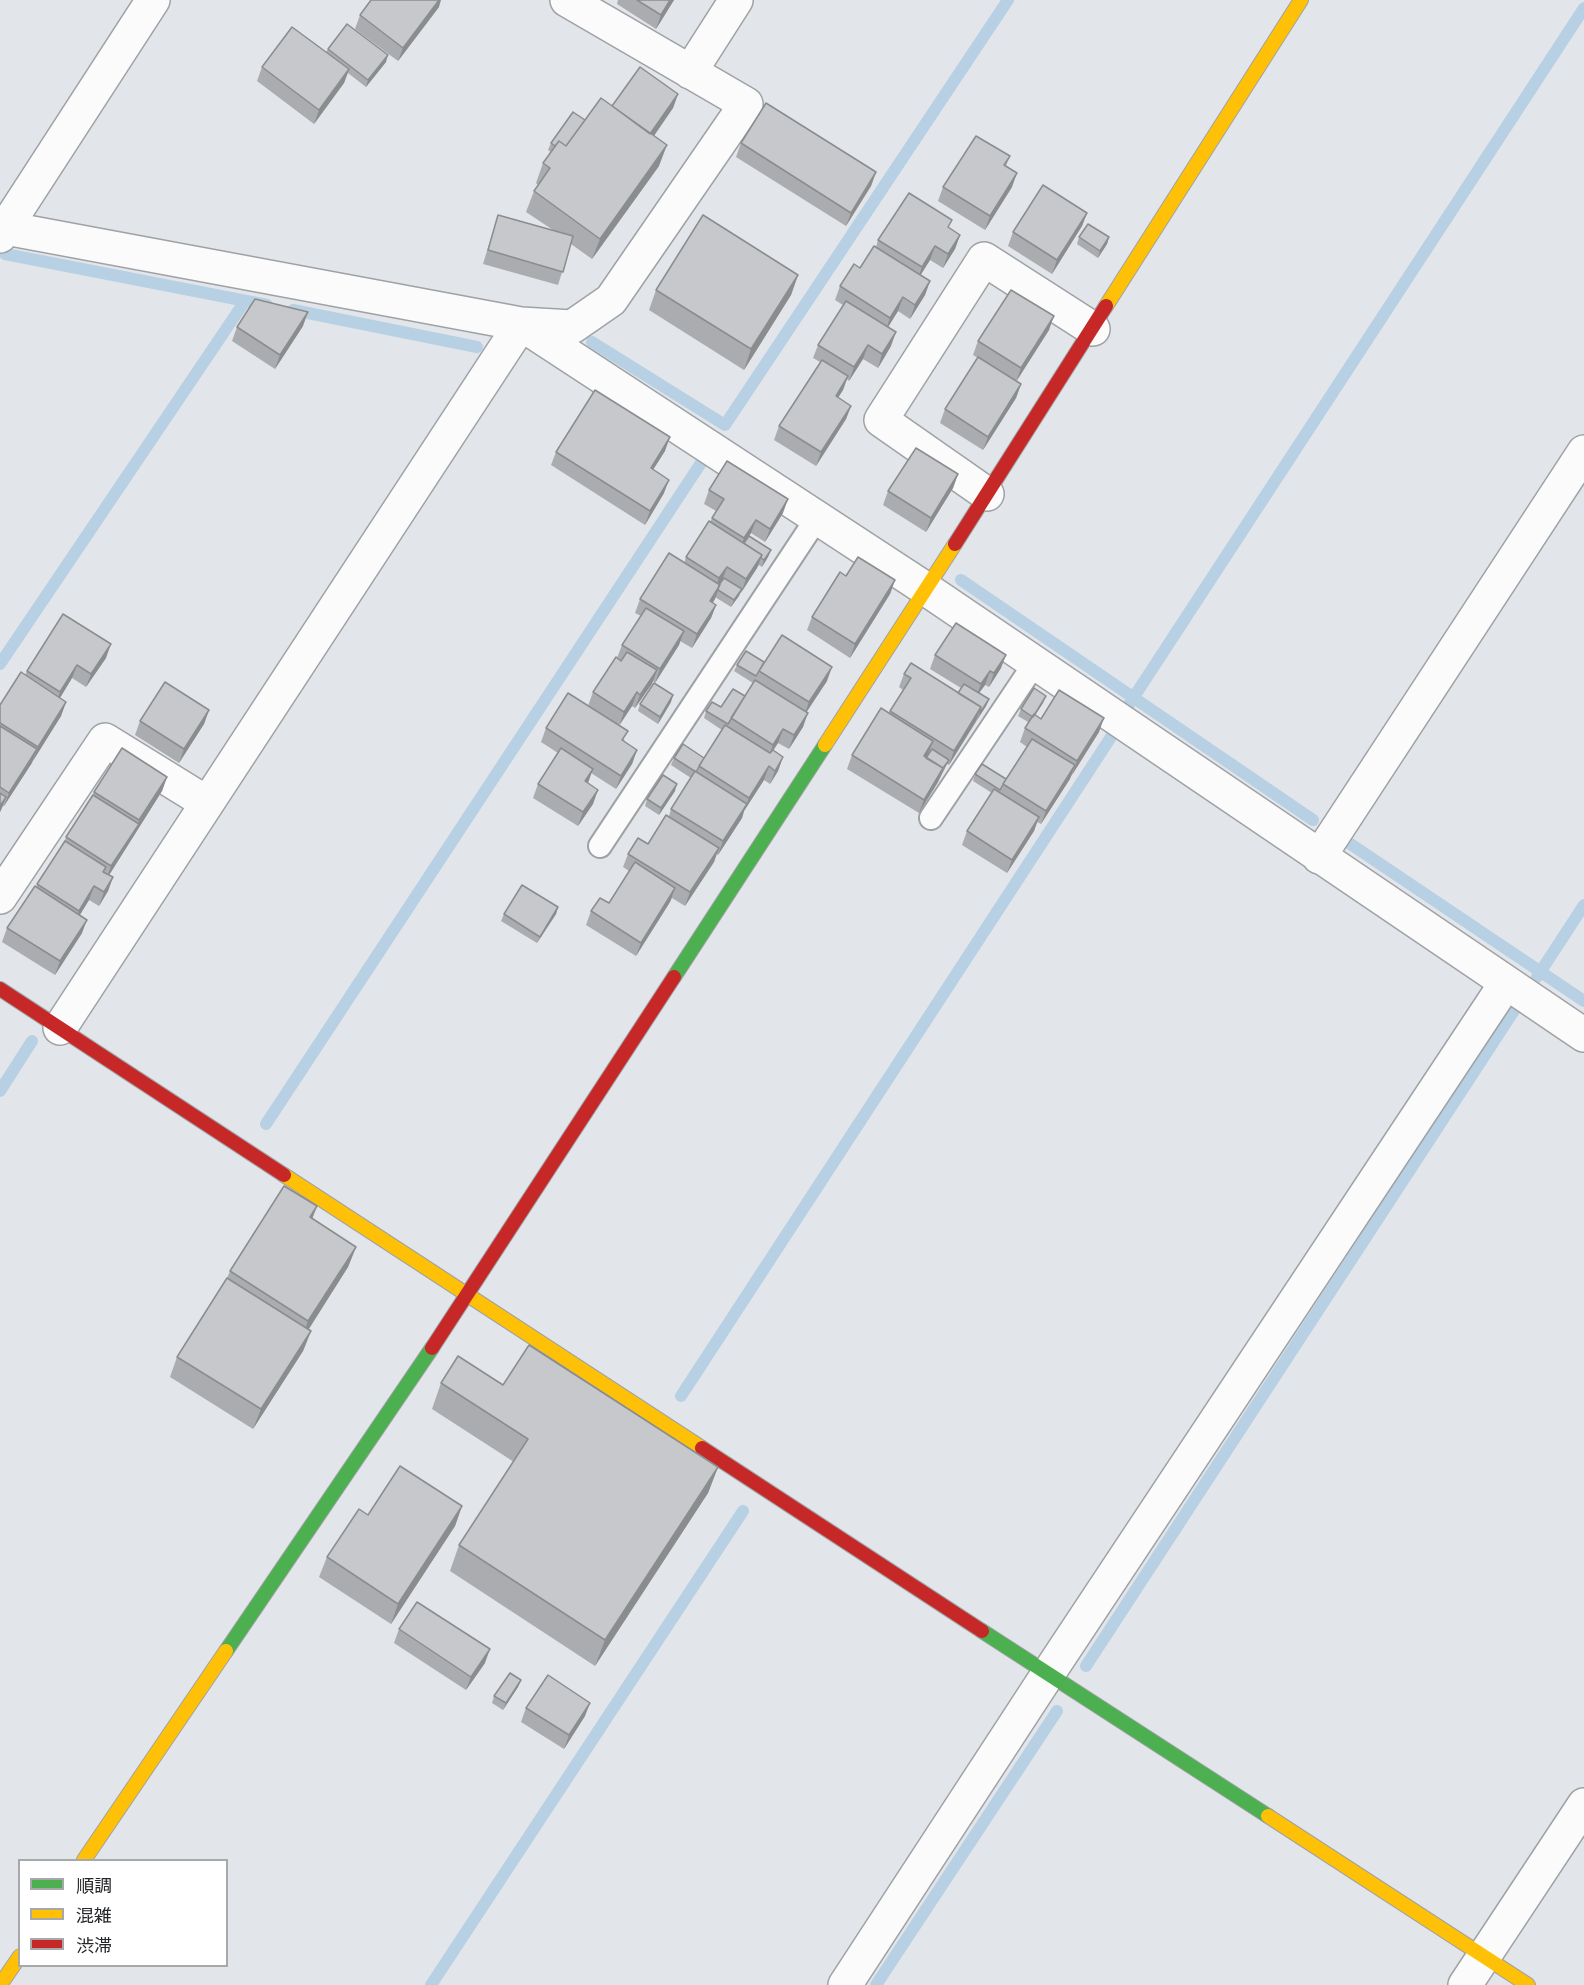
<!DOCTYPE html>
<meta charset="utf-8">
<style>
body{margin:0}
#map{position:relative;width:1584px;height:1985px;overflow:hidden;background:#e2e5e9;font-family:"Asap Condensed","Noto Sans JP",sans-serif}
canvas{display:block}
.legend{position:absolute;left:18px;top:1859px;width:210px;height:108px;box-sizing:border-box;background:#fff;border:2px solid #a7a8a9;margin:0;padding:8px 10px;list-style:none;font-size:18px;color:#242629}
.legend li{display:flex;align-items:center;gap:12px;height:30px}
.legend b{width:30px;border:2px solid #a7a8a9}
</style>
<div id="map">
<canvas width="1584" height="1985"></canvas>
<ul class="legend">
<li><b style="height:8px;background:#4caf50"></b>順調</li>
<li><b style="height:8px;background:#ffc107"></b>混雑</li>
<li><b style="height:8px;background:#c62828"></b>渋滞</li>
</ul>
</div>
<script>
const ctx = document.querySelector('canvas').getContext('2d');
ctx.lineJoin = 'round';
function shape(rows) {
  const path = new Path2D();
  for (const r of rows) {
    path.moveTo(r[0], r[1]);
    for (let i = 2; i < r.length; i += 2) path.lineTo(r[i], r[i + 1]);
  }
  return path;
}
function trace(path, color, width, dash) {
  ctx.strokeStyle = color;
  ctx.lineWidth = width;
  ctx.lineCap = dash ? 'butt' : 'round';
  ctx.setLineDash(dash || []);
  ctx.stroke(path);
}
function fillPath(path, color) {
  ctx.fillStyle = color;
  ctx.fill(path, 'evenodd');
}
trace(shape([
 [5,254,267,305],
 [293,310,477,347],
 [592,342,725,425,1008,0],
 [961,580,1313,820],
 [0,664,245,301],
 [1128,706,1584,8],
 [1346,841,1584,1001],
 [1537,977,1584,905],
 [0,1091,32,1041],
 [266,1124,701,463],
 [681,1396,1111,737],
 [1086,1666,1517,1006],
 [431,1985,743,1511],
 [876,1985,1057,1711]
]), '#b8d0e3', 12);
const lane = shape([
 [931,818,1035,663],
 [600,846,817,518]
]);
const street = shape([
 [690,72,736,0],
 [0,227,521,324,926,589,1584,1035],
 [0,236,153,0],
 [987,494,881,420,984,259,1093,329],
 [1319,857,1584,452],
 [0,897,105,740,207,803],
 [60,1028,521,324,572,327,611,300,746,104,567,0],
 [845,1985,1048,1674,1506,983],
 [1465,1985,1584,1805]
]);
const fast = shape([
 [674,977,825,745],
 [982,1631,1268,1816],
 [226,1651,432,1348]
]);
const slow = shape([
 [1106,306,1301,0],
 [825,745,955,544],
 [284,1175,702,1448],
 [1268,1816,1528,1985],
 [84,1860,226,1651],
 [0,1985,20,1956]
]);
const jam = shape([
 [955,544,1106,306],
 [0,989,284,1175],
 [432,1348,674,977],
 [702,1448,982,1631]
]);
trace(lane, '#9fa2a5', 26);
trace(street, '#9fa2a5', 36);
trace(fast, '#9fa2a5', 16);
trace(slow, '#9fa2a5', 16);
trace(jam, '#9fa2a5', 16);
trace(lane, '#fbfbfc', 22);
trace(street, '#fbfbfc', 33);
trace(fast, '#4caf50', 14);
trace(slow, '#ffc107', 14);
trace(jam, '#c62828', 14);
fillPath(shape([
 [618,0,674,0,656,29,617,4],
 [439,7,398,61,355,29,360,15],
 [328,49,386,62,366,87,348,73,344,83,314,124,257,81,262,67,326,52],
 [678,94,673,108,654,136,659,166,592,259,571,244,558,285,483,264,498,215,553,230,526,212,534,191,538,185,536,183,543,163,551,152,548,150,551,143,585,120,612,106],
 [741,143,876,172,871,186,846,226,736,157],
 [1010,156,1006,166,1012,187,985,230,938,201,943,187],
 [1087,213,1082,226,1052,274,1008,246,1013,232],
 [949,228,960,235,955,249,943,268,930,260,920,275,930,281,925,295,910,319,898,311,888,327,891,346,878,368,863,359,849,381,847,379,843,390,838,397,851,406,846,419,816,466,774,440,779,426,820,362,813,358,818,345,843,305,835,300,840,286,860,268,876,247,878,240],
 [1079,237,1109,237,1107,244,1098,258,1077,244],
 [798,275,791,295,744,370,649,310,656,290],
 [303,326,275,369,232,341,237,327],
 [1049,330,1016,381,1021,384,1016,398,983,450,940,423,945,409,978,358,973,355,978,341],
 [665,451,653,469,664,493,645,525,551,465,556,452],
 [958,474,953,488,926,532,883,505,888,491],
 [709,490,783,513,765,542,751,533,749,536,771,550,768,557,762,567,759,565,731,607,715,597,713,603,716,605,711,618,692,648,680,641,679,645,655,683,653,681,635,708,632,706,619,725,625,742,637,750,632,764,616,789,591,773,587,783,593,804,578,826,533,798,538,784,558,753,541,742,546,728,588,706,593,692,617,658,622,645,641,616,635,613,640,599,684,563,686,557,710,522,716,511,704,504],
 [846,576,895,580,890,594,850,658,807,630,812,617],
 [935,655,1001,668,989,687,985,685,979,693,989,699,986,706,949,765,947,764,941,774,938,782,919,813,847,769,852,755,889,713,903,690,899,687,904,674,958,693,961,688,930,669],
 [106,658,86,687,72,678,60,698,66,702,61,716,4,806,3,806,0,812,0,705,25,675,27,671],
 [764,662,827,681,806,712,803,727,789,749,778,743,773,751,783,757,778,771,770,784,764,780,744,811,742,818,718,855,716,854,714,862,685,906,672,898,670,902,636,956,586,925,591,911,609,903,629,871,623,867,628,854,648,844,669,816,671,809,691,778,671,765,674,758,704,758,722,730,704,718,706,711,721,707,745,696,753,683,734,671,737,665],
 [671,702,658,724,638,711,640,704],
 [1043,703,1035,715,1041,719,1099,732,1041,824,1037,822,1034,831,1007,873,962,845,967,831,992,793,973,781,975,774,1006,779,1027,747,1020,742,1025,728,1028,722,1018,716,1021,709],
 [209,710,204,724,179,763,135,735,140,721],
 [167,777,162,791,109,875,113,877,108,891,99,906,89,900,80,915,82,933,55,975,2,942,7,928,36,887,94,792],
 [675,791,659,815,645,806,647,799],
 [558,907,556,914,537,943,501,921,504,914],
 [317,1206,312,1219,356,1247,348,1267,309,1329,311,1331,303,1351,253,1429,170,1377,177,1357,227,1278,230,1271],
 [441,1383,503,1385,718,1467,708,1493,595,1666,450,1571,459,1545,514,1462,432,1409],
 [462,1506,455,1526,391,1624,319,1577,327,1557,368,1515],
 [399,1629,485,1663,466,1690,394,1643],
 [521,1680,518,1687,503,1710,492,1703,494,1696],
 [526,1708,585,1716,564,1749,521,1722]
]), '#aaacaf');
fillPath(shape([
 [439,0,441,0,439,7,398,61,403,48],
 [670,0,674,0,656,29,661,15],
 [388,55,386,62,366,87,368,80],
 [349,69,344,83,314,124,319,110],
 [678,94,673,108,644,150,648,136],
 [667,145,659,166,592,259,600,239],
 [876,172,871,186,846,226,851,213],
 [1017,173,1012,187,985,230,990,216],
 [1087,213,1082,226,1052,274,1057,260],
 [960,235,955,249,943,268,948,254],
 [1109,237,1107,244,1098,258,1100,251],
 [935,246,930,260,917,281,922,267],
 [798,275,791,295,744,370,751,349],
 [930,281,925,295,910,319,915,305],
 [903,297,898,311,885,332,890,318],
 [308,312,303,326,275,369,280,355],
 [1054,316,1049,330,1016,382,1021,368],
 [896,332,891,346,878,368,882,354],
 [868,345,863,359,849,381,854,367],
 [848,376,843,390,831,409,836,396],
 [1021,384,1016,398,983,450,988,437],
 [851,406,846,419,816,466,821,452],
 [670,437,665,451,646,481,651,468],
 [958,474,953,488,926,532,931,518],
 [669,480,664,493,645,525,650,511],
 [788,499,783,513,765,542,770,529],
 [756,520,751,533,739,552,744,538],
 [771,550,768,557,762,567,764,560],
 [762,555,757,568,741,593,746,579],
 [727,567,722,581,714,592,719,578],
 [895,580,890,594,850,658,855,644],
 [720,585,715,599,705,615,710,601],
 [742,589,739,596,731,607,734,600],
 [716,605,711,618,692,648,697,634],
 [684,631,679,645,655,683,660,669],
 [111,644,106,658,86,687,91,674],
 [1006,655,1001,668,989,687,994,673],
 [77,665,72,678,55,706,60,692],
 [832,667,827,681,804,716,809,702],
 [657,670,652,684,635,708,640,695],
 [990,671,985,685,976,697,981,684],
 [637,692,632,706,619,726,624,712],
 [673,695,671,702,658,724,660,717],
 [1046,696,1043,703,1030,723,1033,717],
 [989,699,986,706,977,720,980,713],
 [66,702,61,716,33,761,38,747],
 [981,707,976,721,949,765,954,751],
 [209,710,204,724,179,763,184,749],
 [808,713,803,727,789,749,794,735],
 [1104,718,1099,732,1072,775,1077,761],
 [783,729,778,743,768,758,773,745],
 [933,741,928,754,919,770,924,756],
 [37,749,32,763,4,806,9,793],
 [637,750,632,764,616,789,621,776],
 [783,757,778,771,770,784,775,771],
 [949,760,938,782,919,813,924,800],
 [1075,765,1070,779,1041,824,1046,811],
 [769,766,764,780,744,811,742,818,718,855,723,841,746,805,749,798],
 [593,769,588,783,580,795,585,781],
 [167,777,162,791,106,880,111,866],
 [677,784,675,791,659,815,661,808],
 [598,790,593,804,578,826,583,812],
 [6,797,1,810,0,812,0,806],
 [1039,817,1034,831,1007,873,1012,860],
 [719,848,714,862,685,906,690,892],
 [113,877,108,891,99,906,104,892],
 [94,886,89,900,74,924,79,911],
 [675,888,670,902,636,956,641,943],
 [558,907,556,914,537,943,540,937],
 [87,920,82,933,55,975,60,961],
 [317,1206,309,1227,310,1217],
 [356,1247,348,1267,301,1341,308,1321],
 [311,1331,303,1351,253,1429,261,1409],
 [718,1467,708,1493,595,1666,605,1640],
 [462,1506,455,1526,391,1624,398,1604],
 [490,1649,485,1663,466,1690,471,1677],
 [521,1680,518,1687,503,1710,506,1703],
 [590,1703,585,1716,564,1749,569,1735]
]), '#8b8c8e');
const building = shape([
 [371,0,439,0,403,48,360,15,371,0],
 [637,0,670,0,661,15,637,0],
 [347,24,388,55,368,80,328,49,347,24],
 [292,27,349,69,319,110,262,67,292,27],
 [640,67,678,94,650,134,612,106,640,67],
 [601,98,667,145,600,239,534,191,550,168,543,163,559,141,566,146,601,98],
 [766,103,876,172,851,213,741,143,766,103],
 [573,112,585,120,566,146,559,141,555,146,551,143,573,112],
 [976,136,1010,156,1004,165,1017,173,990,216,943,187,976,136],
 [1043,185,1087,213,1057,260,1013,232,1043,185],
 [909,193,952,220,948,227,960,235,948,254,935,246,922,267,878,240,909,193],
 [498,215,573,236,563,272,488,250,498,215],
 [703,215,798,275,751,349,656,290,703,215],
 [1088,224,1109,237,1100,251,1079,237,1088,224],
 [874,246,930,281,915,305,903,297,890,318,840,286,854,264,860,268,874,246],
 [1011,290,1054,316,1021,368,978,341,1011,290],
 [255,299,308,312,280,355,237,327,255,299],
 [846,301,896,332,882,354,868,345,854,367,818,345,846,301],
 [978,357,1021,384,988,437,945,409,978,357],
 [822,360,848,376,836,396,851,406,821,452,779,426,822,360],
 [595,390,670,437,651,468,669,480,650,511,556,452,595,390],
 [916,448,958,474,931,518,888,491,916,448],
 [727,461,788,499,770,529,756,520,744,538,712,518,724,499,709,490,727,461],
 [709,521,762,555,746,579,727,567,719,578,686,557,709,521],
 [749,536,771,550,764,560,761,558,762,555,744,543,749,536],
 [669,553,720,585,710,601,716,605,697,634,640,599,669,553],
 [858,557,895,580,855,644,812,617,840,572,846,576,858,557],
 [724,578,742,589,734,600,718,590,719,585,724,578],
 [646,608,684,631,660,669,622,645,646,608],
 [63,614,111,644,91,674,77,665,60,692,27,671,63,614],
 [956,623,1006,655,994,673,990,671,981,684,935,655,956,623],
 [782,635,832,667,809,702,759,671,782,635],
 [746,651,764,662,756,676,737,665,746,651],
 [627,652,657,670,640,695,637,692,624,712,593,692,616,657,621,661,627,652],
 [911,663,981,707,954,751,890,711,911,678,904,674,911,663],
 [21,672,66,702,38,747,0,723,0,705,21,672],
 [755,680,808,713,794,735,783,729,773,745,731,718,755,680],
 [165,682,209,710,184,749,140,721,165,682],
 [654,683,673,695,660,717,640,704,654,683],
 [964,684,989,699,980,713,981,707,958,693,964,684],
 [1034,688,1046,696,1033,717,1021,709,1034,688],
 [733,689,745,696,728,724,706,711,712,702,721,707,733,689],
 [1059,690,1104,718,1077,761,1025,728,1034,714,1041,719,1059,690],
 [568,693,628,731,622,740,637,750,621,776,546,728,568,693],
 [881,708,933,741,924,756,943,768,924,800,852,755,881,708],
 [725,725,770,753,773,750,783,757,775,771,769,766,749,798,699,766,725,725],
 [0,726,37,749,9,793,0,787,0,726],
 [1032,739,1075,765,1046,811,1003,784,1032,739],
 [683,744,704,758,696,772,674,758,683,744],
 [122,748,167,777,139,820,94,792,122,748],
 [561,748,593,769,585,781,598,790,583,812,538,784,561,748],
 [932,749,949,760,943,768,926,758,932,749],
 [982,764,1006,779,1000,790,975,774,982,764],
 [695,771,747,804,723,841,671,809,695,771],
 [663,775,677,784,661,808,647,799,663,775],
 [994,789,1039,817,1012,860,967,831,994,789],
 [0,793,6,797,0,806,0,793],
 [93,795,139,824,111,866,66,837,93,795],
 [666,815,719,848,690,892,628,854,638,838,648,844,666,815],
 [65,841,106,867,103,872,113,877,104,892,94,886,79,911,37,884,65,841],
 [635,862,675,888,641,943,591,911,600,898,609,903,635,862],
 [522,885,558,907,540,937,504,914,522,885],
 [35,886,87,920,60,961,7,928,35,886],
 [284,1186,317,1206,310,1217,356,1247,308,1321,230,1271,284,1186],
 [227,1278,311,1331,261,1409,177,1357,227,1278],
 [529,1345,718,1467,605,1640,459,1545,528,1439,441,1383,458,1356,503,1385,529,1345],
 [400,1466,462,1506,398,1604,327,1557,359,1509,368,1515,400,1466],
 [417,1602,490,1649,471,1677,399,1629,417,1602],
 [510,1673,521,1680,506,1703,494,1696,510,1673],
 [548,1675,590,1703,569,1735,526,1708,548,1675]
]);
fillPath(building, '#c6c8cb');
trace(building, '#8b8c8e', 1.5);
</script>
